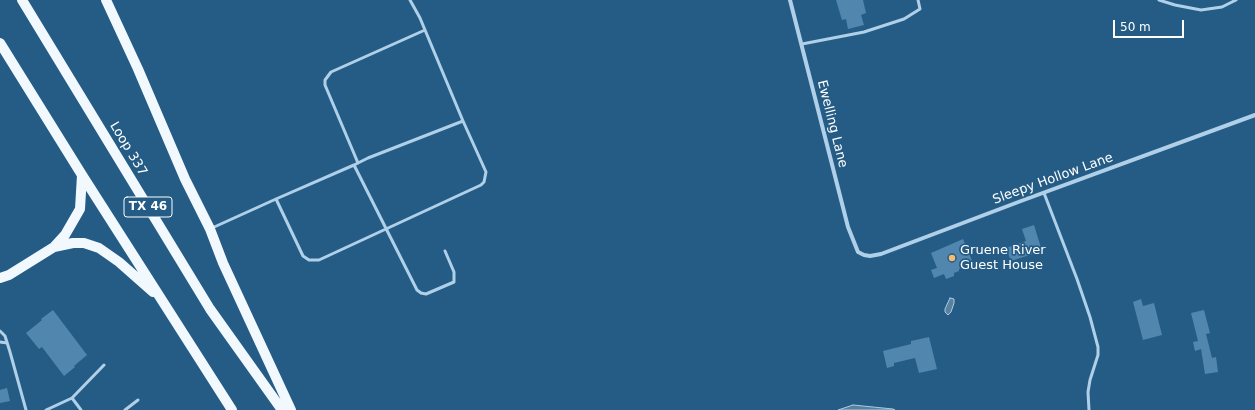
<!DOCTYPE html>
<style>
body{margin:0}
#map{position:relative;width:1255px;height:410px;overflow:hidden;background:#255c85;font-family:"DejaVu Sans",sans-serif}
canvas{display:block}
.scale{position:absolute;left:1113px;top:20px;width:71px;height:18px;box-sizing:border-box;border:2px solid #fff;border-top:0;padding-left:5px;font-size:12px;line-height:14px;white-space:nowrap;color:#fff;-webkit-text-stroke:3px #255c85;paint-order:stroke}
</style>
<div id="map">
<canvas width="1255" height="410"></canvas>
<div class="scale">50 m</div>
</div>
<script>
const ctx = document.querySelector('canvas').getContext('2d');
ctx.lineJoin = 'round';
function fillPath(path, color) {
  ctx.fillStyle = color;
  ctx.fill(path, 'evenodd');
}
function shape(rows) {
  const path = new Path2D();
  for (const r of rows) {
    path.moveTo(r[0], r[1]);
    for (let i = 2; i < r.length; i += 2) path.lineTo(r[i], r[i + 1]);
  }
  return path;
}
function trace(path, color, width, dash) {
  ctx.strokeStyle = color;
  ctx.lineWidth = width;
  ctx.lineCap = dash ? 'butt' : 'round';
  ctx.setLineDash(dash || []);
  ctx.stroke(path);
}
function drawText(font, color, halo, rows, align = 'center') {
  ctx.font = font + ' "DejaVu Sans",sans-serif';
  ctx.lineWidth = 3.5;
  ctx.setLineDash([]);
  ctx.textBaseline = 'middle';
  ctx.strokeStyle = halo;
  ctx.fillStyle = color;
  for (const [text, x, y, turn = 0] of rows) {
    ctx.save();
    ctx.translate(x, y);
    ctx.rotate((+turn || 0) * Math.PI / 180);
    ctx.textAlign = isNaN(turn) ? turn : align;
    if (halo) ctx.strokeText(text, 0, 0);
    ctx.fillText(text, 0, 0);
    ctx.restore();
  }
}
const water = shape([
 [950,298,954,299,954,303,951,312,948,315,945,312,945,309,950,298],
 [853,405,893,409,895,410,838,410,853,405]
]);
fillPath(water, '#5a809c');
trace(water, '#a3cde9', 1);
fillPath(shape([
 [836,0,863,0,866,13,861,15,864,25,848,29,846,19,842,20],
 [1034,225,1042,251,1011,261,1006,248,1026,241,1022,229],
 [963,239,973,263,959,269,959,271,954,273,954,276,946,279,944,274,934,278,931,270,937,268,931,253],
 [1141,299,1143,306,1154,303,1162,335,1143,340,1133,302],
 [53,310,87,355,74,366,75,367,64,376,42,347,39,349,26,333,42,320,41,319],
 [1204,310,1210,333,1206,334,1212,358,1216,357,1218,372,1205,374,1201,349,1195,351,1193,342,1198,341,1191,313],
 [929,337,937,369,919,373,915,358,894,363,894,366,887,368,883,351,911,344,911,341],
 [7,388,10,401,0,403,0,390]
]), '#5187af');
trace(shape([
 [410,0,420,18,425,30],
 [1159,0,1175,5,1201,10,1222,7,1236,0],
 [802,44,864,32,904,19,920,9,918,0],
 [358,163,325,85,325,80,331,72,425,30,463,121],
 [354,165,417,290,421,293,426,294,454,282,454,272,445,251],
 [1044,193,1077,279,1090,317,1098,347,1098,355,1090,380,1088,392,1089,410],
 [212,228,276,199,354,165,368,158,463,121,486,172,484,182,481,185,319,260,309,260,303,256,276,199],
 [0,331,5,336,10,352,26,410],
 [0,342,7,343],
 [72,398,104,365],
 [46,410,72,398,81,410],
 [125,410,138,400]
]), '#afd0e8', 3);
trace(shape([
 [790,0,848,227,858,252,864,255,870,256,881,254,1021,201,1255,115]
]), '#afd0e8', 4);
trace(shape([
 [22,0,210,309,282,410],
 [106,0,138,69,185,179,210,229,223,263,291,410],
 [0,43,82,175,232,410],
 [54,247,73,243,84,243,99,248,119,262,153,292],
 [0,278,9,275,54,247,65,235,80,209,82,175]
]), '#f1f8fe', 10);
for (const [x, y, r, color] of [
 [952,258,4,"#f2bc73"]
]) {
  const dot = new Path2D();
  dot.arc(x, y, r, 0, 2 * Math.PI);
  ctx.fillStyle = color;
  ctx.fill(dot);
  trace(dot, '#255c85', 1.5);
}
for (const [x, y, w] of [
 [148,207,48]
]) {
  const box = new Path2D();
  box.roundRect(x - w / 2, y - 10, w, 20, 3);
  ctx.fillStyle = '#255c85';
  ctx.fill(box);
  trace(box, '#fff', 1);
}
drawText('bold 12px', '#fff', null, [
 ["TX 46",148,207]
]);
drawText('13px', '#fff', '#255c85', [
 ["Ewelling Lane",832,124,76],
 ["Loop 337",128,149,59],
 ["Sleepy Hollow Lane",1053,179,-20]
]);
drawText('13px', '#fff', '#255c85', [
 ["Gruene River",960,251],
 ["Guest House",960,266]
], 'left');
</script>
